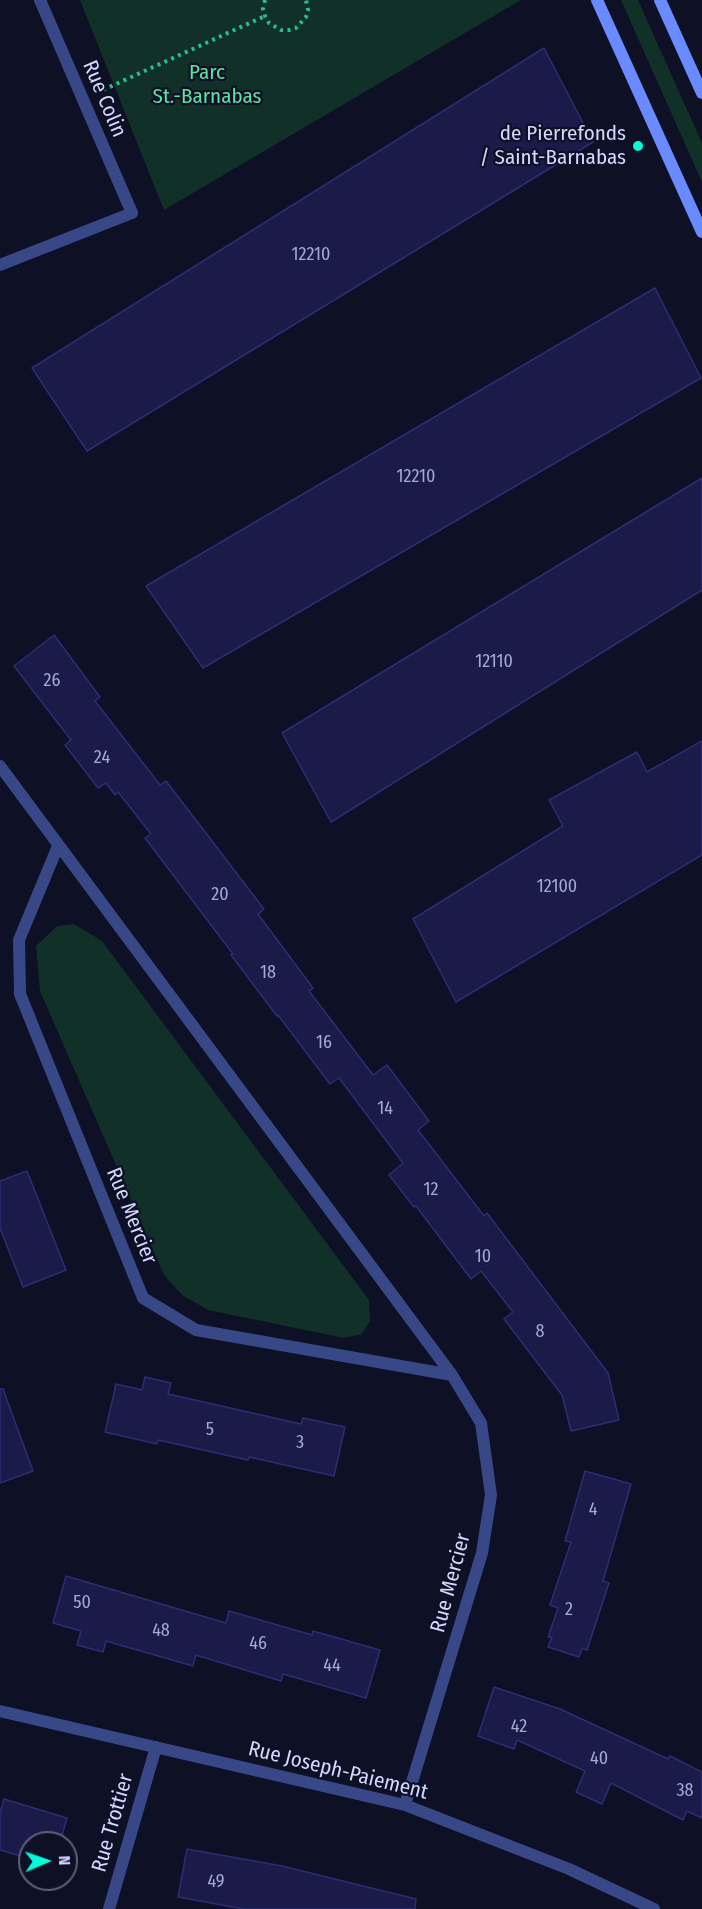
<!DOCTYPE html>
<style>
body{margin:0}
#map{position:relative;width:702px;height:1909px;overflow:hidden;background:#0e1026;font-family:"Fira Sans Condensed",sans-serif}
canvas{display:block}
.north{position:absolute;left:18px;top:1831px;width:60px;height:60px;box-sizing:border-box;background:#0e1026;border:2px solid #5d607d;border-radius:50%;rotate:88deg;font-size:16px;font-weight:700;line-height:24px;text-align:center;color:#d3d9ff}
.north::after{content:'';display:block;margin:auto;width:21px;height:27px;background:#00feda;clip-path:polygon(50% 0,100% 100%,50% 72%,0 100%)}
</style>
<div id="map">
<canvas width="702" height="1909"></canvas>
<div class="north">N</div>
</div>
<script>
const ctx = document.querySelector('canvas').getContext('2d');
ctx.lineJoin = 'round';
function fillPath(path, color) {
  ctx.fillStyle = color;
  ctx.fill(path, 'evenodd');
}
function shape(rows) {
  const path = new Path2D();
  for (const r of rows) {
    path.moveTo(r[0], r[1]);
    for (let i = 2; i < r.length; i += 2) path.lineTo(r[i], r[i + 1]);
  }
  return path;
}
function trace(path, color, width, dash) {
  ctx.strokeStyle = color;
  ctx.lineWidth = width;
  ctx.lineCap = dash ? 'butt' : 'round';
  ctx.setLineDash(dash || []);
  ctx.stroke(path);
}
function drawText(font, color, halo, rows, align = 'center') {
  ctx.font = font + ' "Fira Sans Condensed",sans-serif';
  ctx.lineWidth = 4.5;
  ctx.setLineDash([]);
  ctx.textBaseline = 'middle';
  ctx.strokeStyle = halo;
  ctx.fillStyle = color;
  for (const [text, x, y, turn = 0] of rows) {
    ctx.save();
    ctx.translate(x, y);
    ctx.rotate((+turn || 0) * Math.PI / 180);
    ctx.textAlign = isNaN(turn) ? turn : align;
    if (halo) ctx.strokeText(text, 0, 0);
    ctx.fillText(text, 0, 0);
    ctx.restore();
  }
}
fillPath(shape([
 [80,0,521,0,164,210],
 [621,0,638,0,702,143,702,182],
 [74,924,102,941,369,1300,370,1321,362,1334,344,1338,208,1310,182,1295,164,1275,40,991,36,946,57,926]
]), '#113028');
const building = shape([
 [544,48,593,142,87,451,32,368,544,48],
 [655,288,701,378,203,668,146,586,655,288],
 [702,478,702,590,331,822,282,733,702,478],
 [54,635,100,697,95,701,160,785,166,781,264,909,258,914,313,988,309,991,373,1075,387,1065,429,1121,418,1130,484,1216,487,1213,608,1373,619,1420,571,1431,562,1395,504,1319,513,1312,481,1271,471,1279,416,1206,414,1207,389,1175,403,1163,339,1078,330,1084,278,1015,277,1016,231,955,233,954,145,838,151,834,118,792,115,795,106,783,98,788,65,745,71,740,14,666,54,635],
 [702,741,702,855,456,1002,413,919,563,826,549,800,637,752,647,772,702,741],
 [27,1171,66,1270,23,1287,0,1228,0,1181,27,1171],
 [145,1377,171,1383,168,1394,301,1424,303,1418,345,1427,334,1476,249,1457,248,1460,158,1440,157,1444,105,1432,116,1384,142,1390,145,1377],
 [0,1389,3,1389,33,1471,0,1483,0,1389],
 [585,1471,631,1484,603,1581,609,1583,587,1650,582,1648,579,1657,548,1647,552,1637,548,1637,558,1608,550,1605,571,1542,565,1541,585,1471],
 [66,1576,226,1623,229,1611,312,1635,313,1631,380,1650,366,1698,283,1674,281,1681,196,1655,193,1666,106,1641,103,1652,77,1645,81,1631,53,1623,66,1576],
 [494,1687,560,1709,668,1759,670,1756,702,1772,702,1818,687,1811,683,1820,611,1783,602,1804,576,1792,585,1771,517,1740,514,1749,478,1736,494,1687],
 [4,1799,67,1818,60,1843,30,1843,30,1859,0,1850,0,1813,4,1799],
 [187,1849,282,1866,416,1899,415,1909,244,1909,178,1897,187,1849]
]);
fillPath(building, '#1a1b48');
trace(building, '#2b2e74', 1.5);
trace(shape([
 [265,0,263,9,265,16,269,23,281,30,289,30,296,28,306,17,308,10,306,0],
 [103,90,265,16]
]), '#2bbb90', 4, [3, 4.5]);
trace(shape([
 [0,265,132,213,40,0],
 [0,766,452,1375,481,1423,491,1495,482,1553,405,1805],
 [58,846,19,940,20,994,143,1298,196,1330,452,1375],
 [0,1711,405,1805,569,1869,654,1909],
 [109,1909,156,1747]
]), '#384887', 12);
trace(shape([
 [597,0,702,232],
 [660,0,702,93]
]), '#6a8bff', 12);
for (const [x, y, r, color] of [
 [638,146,6,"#00feda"]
]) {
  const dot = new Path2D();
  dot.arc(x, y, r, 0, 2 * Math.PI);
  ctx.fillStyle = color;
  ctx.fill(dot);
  trace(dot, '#0e1026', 2);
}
drawText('18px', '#a5aad1', null, [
 ["12210",311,255],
 ["12210",416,477],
 ["12110",494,662],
 ["26",52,681],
 ["24",102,758],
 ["12100",557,887],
 ["20",220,895],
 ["18",268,973],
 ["16",324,1043],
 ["14",385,1109],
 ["12",431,1190],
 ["10",483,1257],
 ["8",540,1332],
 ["5",210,1430],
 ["3",300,1443],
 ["4",593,1510],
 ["50",82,1603],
 ["2",569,1610],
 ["48",161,1631],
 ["46",258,1644],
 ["44",332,1666],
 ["42",519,1727],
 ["40",599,1759],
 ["38",685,1791],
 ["49",216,1882]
]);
drawText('21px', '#5be4a0', '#0e1026', [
 ["Parc",207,73],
 ["St.-Barnabas",207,97]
]);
drawText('21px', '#d3d9ff', '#0e1026', [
 ["Rue Colin",104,99,67],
 ["Rue Mercier",131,1216,68],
 ["Rue Mercier",451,1583,-75],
 ["Rue Joseph-Paiement",338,1771,14],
 ["Rue Trottier",113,1823,-74]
]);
drawText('21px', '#d3d9ff', '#0e1026', [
 ["de Pierrefonds",626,134],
 ["/ Saint-Barnabas",626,158]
], 'right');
</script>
